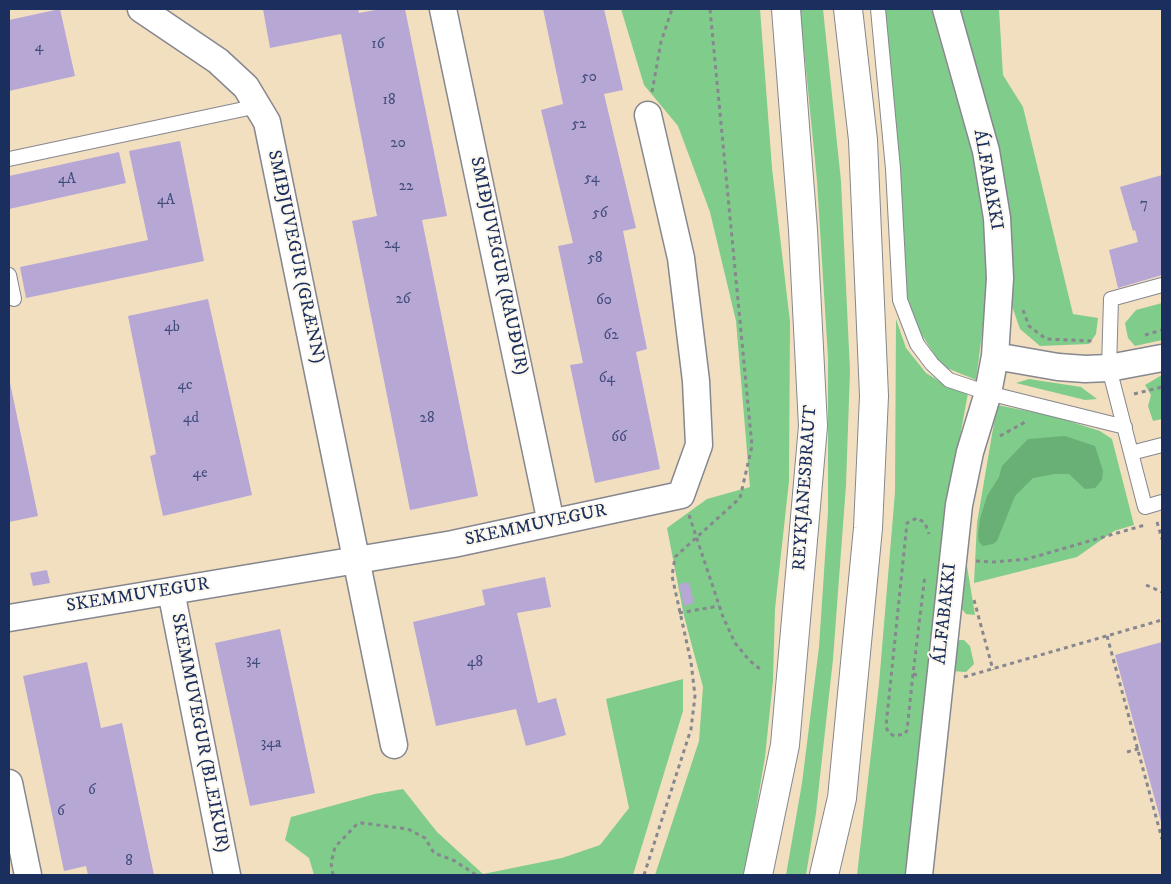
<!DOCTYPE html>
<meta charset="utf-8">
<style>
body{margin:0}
#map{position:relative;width:1171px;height:884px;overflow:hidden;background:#f2dfc0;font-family:"IM FELL DW Pica",serif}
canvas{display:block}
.frame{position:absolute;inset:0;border:10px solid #1b2f5e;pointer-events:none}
</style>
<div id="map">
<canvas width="1171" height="884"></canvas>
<div class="frame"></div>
</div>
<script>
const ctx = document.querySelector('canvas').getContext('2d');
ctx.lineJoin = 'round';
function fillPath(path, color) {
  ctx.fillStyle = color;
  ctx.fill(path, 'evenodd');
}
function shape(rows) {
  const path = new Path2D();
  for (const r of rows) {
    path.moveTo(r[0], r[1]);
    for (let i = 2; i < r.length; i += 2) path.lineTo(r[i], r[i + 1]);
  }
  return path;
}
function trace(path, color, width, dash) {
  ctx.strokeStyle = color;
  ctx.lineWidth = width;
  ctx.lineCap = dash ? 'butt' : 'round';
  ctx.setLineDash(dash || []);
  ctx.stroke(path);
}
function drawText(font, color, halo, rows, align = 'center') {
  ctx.font = font + ' "IM FELL DW Pica",serif';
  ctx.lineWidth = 4;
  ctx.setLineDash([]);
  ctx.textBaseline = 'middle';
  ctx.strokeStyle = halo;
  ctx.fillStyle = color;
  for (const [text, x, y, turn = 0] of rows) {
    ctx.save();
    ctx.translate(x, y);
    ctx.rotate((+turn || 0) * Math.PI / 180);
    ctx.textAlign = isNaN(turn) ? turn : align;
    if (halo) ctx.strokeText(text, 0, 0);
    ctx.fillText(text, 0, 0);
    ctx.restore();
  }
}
fillPath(shape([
 [621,9,760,9,772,168,790,322,789,481,775,609,773,681,765,757,745,875,655,875,699,741,703,687,684,616,667,528,707,499,750,487,736,321,710,212,678,126,644,85],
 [800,9,823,9,841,181,850,371,846,485,833,659,816,813,806,875,786,875,802,783,819,647,828,512,828,358,817,181],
 [883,9,931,9,980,182,988,287,976,380,942,366,918,329,907,295,899,152],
 [958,9,999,9,1003,75,1023,107,1073,314,1098,318,1096,334,1089,344,1040,346,1020,329,1012,306,1013,254,1001,169],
 [1162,303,1162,340,1135,346,1128,338,1125,323,1136,310],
 [896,319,906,348,926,373,952,389,968,393,941,541,907,875,857,875,879,684,895,492],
 [1162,375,1162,419,1153,421,1148,406,1151,395,1145,385],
 [1029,379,1081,387,1097,399,1085,400,1016,383],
 [997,405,1053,416,1100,431,1112,439,1134,525,1114,531,1077,557,974,583,977,523],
 [963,566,967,566,975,615,966,614,956,602],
 [954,640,964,640,970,646,974,664,966,672,951,671],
 [683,679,683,711,633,875,314,875,309,858,285,840,291,817,375,794,403,789,437,832,483,874,562,858,600,845,629,808,606,699]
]), '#80cc8a');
fillPath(shape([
 [1065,436,1095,446,1103,471,1102,480,1095,488,1085,489,1069,474,1054,474,1033,478,1015,496,997,541,993,544,983,546,979,542,978,536,980,519,987,496,999,477,1002,466,1028,439]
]), '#68b076');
fillPath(shape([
 [60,9,75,76,9,91,9,20],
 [263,9,358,9,359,13,381,9,405,9,447,216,422,220,478,496,410,510,352,221,377,216,341,34,270,48],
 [543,9,604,9,623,90,604,94,636,228,623,231,647,349,636,352,660,469,595,483,570,365,583,363,558,246,573,243,541,110,563,104],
 [180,141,204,261,26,298,20,267,148,240,129,151],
 [119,152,126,183,9,209,9,176],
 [1162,175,1162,275,1118,288,1109,250,1138,242,1135,230,1133,231,1120,187],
 [208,299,252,495,163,516,150,456,156,454,128,316],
 [9,378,38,516,9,522],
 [47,570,50,583,33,586,30,573],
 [545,577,551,607,517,613,538,703,556,698,566,735,526,746,516,709,436,726,413,622,485,605,482,590],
 [689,582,694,603,684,606,679,584],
 [280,629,315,793,250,806,215,643],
 [1162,642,1162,825,1115,655],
 [87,662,101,728,122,723,154,875,88,875,86,866,64,871,23,676]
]), '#b6a7d5');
const lane = shape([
 [878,9,893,169,900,300,917,344,932,364,949,380,988,393,1125,427],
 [9,159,258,106],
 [9,275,14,299],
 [1162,285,1111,299,1109,368,1145,507,1162,502],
 [1131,453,1162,445]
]);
const street = shape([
 [141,9,218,61,246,87,267,122,394,745],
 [443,9,551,523],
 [995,356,1058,367,1085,369,1109,368,1162,358],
 [171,591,227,875],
 [9,618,453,544,681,495,699,445,696,381,681,258,648,115],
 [9,783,28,875],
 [919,875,959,505,970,452,988,393,995,356,1000,278,997,218,986,151,946,9]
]);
const highway = shape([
 [758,875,785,745,813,426,803,230,786,9],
 [824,875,842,798,868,528,874,396,863,140,848,9]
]);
trace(lane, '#86878f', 16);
trace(street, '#86878f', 29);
trace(highway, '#86878f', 30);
trace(shape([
 [652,92,661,42,672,9],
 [1023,310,1029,326,1046,339,1092,341],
 [1145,335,1162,330],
 [1134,394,1162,387],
 [1000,436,1027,421],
 [689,515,723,617,735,643,750,661,760,669],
 [1157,522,1162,539],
 [976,561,994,562,1027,559,1145,525],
 [1146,585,1162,592],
 [974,600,993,670],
 [679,613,719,606],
 [1107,636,1162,839],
 [913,674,907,730,905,734,894,736,888,732,886,726,907,523,917,518,925,523,929,534],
 [917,675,913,674,925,575],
 [964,677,1162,620],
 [1127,752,1141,748],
 [333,875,331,863,335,847,357,824,362,823,408,829,425,838,434,853,455,861,476,875],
 [644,875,691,729,695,696,691,662,672,576,675,557,740,498,752,446,710,9]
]), '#86878f', 3, [4, 4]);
trace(lane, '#fff', 14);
trace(street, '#fff', 26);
trace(highway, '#fff', 28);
drawText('15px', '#424d7c', null, [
 ["16",378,45],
 ["4",39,48],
 ["50",589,78],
 ["18",389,101],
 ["52",579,125],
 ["20",398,144],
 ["54",592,179],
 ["4A",67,180],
 ["22",406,187],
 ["4A",166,201],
 ["7",1144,205],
 ["56",600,214],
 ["24",392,245],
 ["58",595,259],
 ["26",403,300],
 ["60",604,301],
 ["4b",172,328],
 ["62",611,336],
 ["64",607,379],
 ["4c",185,386],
 ["4d",191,419],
 ["28",427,419],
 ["66",619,438],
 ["4e",200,474],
 ["34",253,661],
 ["48",475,663],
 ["34a",271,744],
 ["6",92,791],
 ["6",61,812],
 ["8",129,862]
]);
drawText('18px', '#1b2f5e', '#fbf7ec', [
 ["ÁLFABAKKI",987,180,80],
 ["SMIÐJUVEGUR (GRÆNN)",295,257,78],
 ["SMIÐJUVEGUR (RAUÐUR)",498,266,78],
 ["REYKJANESBRAUT",806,488,-86],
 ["SKEMMUVEGUR",536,526,-12],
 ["SKEMMUVEGUR",138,596,-9],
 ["ÁLFABAKKI",946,614,-84],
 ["SKEMMUVEGUR (BLEIKUR)",199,733,79]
]);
</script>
